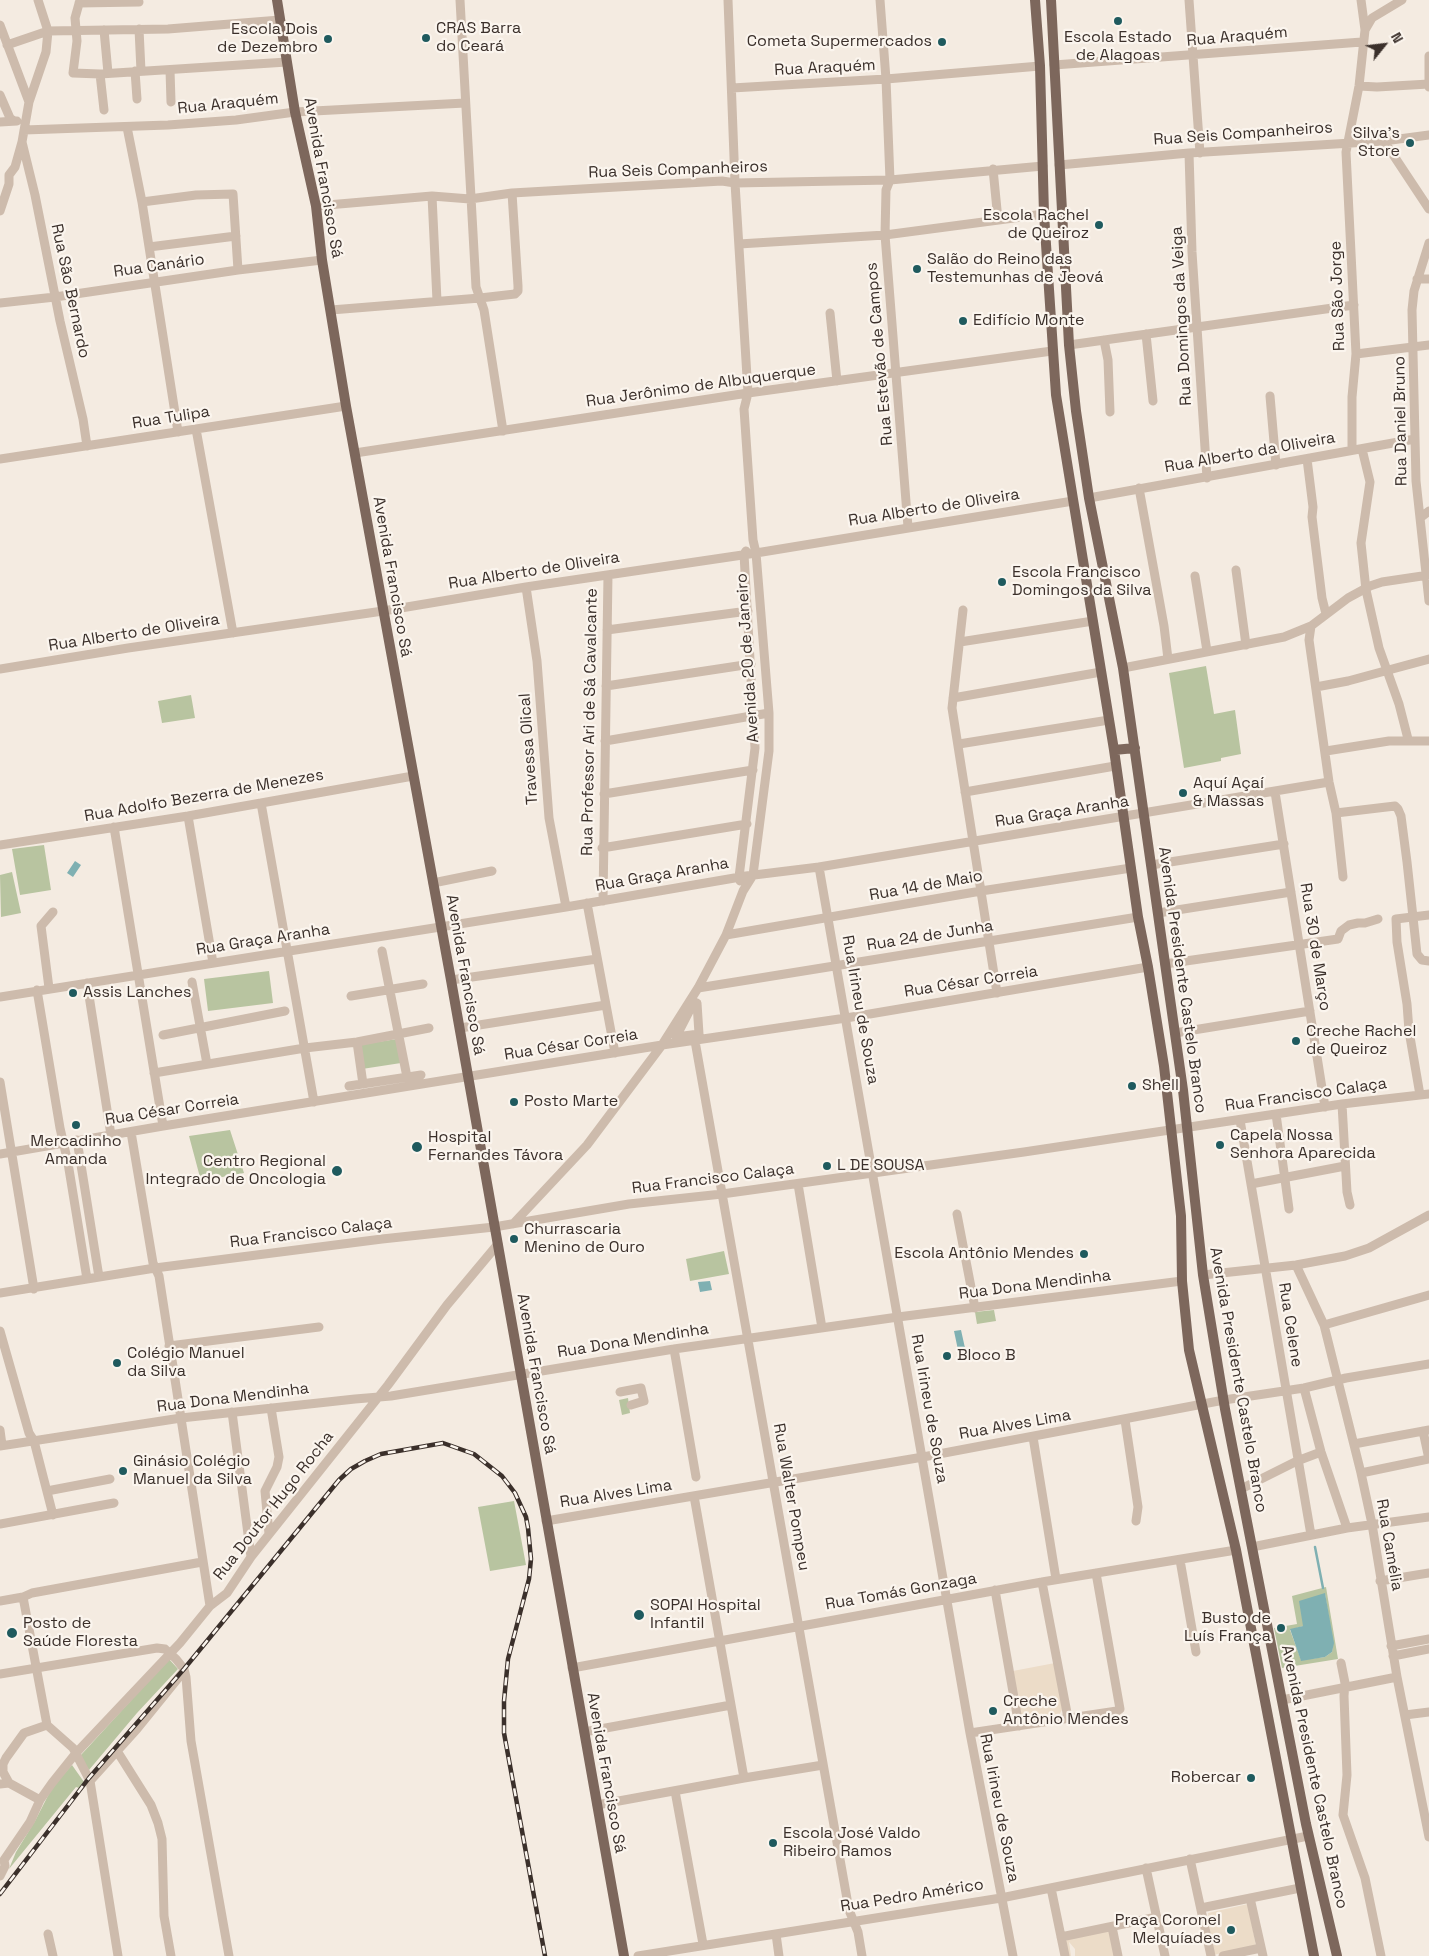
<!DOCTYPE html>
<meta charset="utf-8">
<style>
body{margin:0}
#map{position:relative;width:1429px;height:1956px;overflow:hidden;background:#f4ebe1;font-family:"Space Grotesk",sans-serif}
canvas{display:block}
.north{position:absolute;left:1359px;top:20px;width:50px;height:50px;-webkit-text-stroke:4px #fbf5ee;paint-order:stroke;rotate:61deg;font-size:14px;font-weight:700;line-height:20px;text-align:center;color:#3b302b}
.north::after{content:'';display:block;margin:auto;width:18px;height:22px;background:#3b302b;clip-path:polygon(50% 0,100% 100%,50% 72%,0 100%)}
</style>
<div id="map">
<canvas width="1429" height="1956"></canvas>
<div class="north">N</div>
</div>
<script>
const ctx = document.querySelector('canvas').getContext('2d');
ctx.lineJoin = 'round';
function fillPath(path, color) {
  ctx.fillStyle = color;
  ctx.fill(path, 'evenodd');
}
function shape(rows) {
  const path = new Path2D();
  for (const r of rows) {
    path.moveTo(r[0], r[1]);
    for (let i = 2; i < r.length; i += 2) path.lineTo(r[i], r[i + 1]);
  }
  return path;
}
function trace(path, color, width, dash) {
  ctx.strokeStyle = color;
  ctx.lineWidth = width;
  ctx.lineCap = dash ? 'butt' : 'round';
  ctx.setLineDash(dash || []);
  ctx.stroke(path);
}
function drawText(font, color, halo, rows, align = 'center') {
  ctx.font = font + ' "Space Grotesk",sans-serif';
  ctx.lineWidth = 4.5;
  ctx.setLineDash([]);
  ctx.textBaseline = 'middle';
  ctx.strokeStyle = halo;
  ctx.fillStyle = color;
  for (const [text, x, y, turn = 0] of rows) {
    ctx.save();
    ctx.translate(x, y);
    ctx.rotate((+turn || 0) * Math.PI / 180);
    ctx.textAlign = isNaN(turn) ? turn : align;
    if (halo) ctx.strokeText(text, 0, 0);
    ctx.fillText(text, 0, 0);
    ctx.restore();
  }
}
fillPath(shape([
 [1206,666,1214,714,1235,710,1241,754,1221,758,1221,761,1184,768,1169,673],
 [191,695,195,718,162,723,158,701],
 [44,845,51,890,20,895,12,849],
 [12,872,21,913,1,917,0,875],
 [269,971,273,1003,208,1011,204,979],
 [397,1039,401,1063,362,1069,358,1045],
 [230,1130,244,1173,201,1181,189,1136],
 [724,1251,729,1274,690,1281,686,1259],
 [994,1310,996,1321,977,1324,975,1312],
 [628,1398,630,1413,622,1415,619,1400],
 [514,1501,526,1565,490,1571,478,1507],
 [1326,1587,1338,1659,1282,1668,1274,1628,1297,1624,1292,1596],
 [1325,1594,1333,1643,1332,1652,1325,1657,1301,1660,1290,1630,1303,1626],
 [169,1659,178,1669,137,1713,89,1770,80,1756],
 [72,1765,84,1782,79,1788,76,1787,9,1869,16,1852,35,1821,53,1786]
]), '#b8c4a0');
fillPath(shape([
 [1055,1663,1063,1708,1059,1715,1028,1720,1021,1715,1013,1671],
 [1248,1904,1256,1946,1213,1955,1208,1913],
 [1107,1931,1112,1934,1114,1956,1075,1956,1075,1949,1069,1942,1071,1956,1068,1956,1066,1942,1067,1939]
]), '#ecdcc8');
fillPath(shape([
 [75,861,81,865,73,877,67,873],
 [710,1281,712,1290,700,1292,698,1282],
 [961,1330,965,1348,958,1350,954,1331],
 [1325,1593,1334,1643,1332,1652,1325,1657,1301,1661,1290,1629,1303,1626,1299,1601]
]), '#7fb0b2');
trace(shape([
 [1315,1547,1323,1588]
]), '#7fb0b2', 2.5);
trace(shape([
 [80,0,75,18,77,41,73,73,100,74,287,62],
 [460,0,476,287,484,310,503,431],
 [880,0,886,79,890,180,886,190,885,235,908,527],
 [1189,0,1200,153],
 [79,3,139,2],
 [0,25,29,102],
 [139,29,141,71],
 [104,30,108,73],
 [1365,30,1372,18,1402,0],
 [7,45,48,31,168,29,280,20],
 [1429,56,1429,87],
 [1054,65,1362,42],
 [170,70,171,102],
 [135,71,137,99],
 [100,74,104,110],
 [1359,86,1377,87,1429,84],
 [732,88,886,79,1040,66],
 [0,95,10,118,14,121],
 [0,122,17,121],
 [127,127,142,202,178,432],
 [24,130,168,125,236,120,295,112,465,103],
 [1384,141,1429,209],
 [22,142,35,195,60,321,83,419,87,446],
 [1189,153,1192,252,1207,478],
 [1059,165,1189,153,1384,141,1429,135],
 [993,169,998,220],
 [432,196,437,301],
 [142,202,196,195,233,194,238,270],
 [316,206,432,196,470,199,512,193,722,181,735,183,890,180,1043,166],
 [0,211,9,184,9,175,15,167,22,142,29,102,46,52,48,31,38,0],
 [1429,243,1414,291,1412,310,1416,481,1429,601],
 [739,244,885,235,1044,214],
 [149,247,236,236],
 [1417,279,1429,279],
 [0,303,55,297,238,270,322,260],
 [331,310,480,298,515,294,518,291,518,286,512,193],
 [830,313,837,381],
 [1146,334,1153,401],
 [1104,340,1108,360,1110,412],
 [1069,345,1354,305],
 [1356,354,1429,345],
 [1270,396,1276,465],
 [196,429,233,633],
 [1362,449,1370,482,1361,543,1366,590,1379,648,1399,704,1408,739],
 [1352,450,1352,397,1356,354,1346,152,1359,86,1365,30,1361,0],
 [355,453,748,393,1052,351],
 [0,459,346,406],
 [1307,459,1313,507,1312,517,1322,598,1326,614],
 [1139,488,1164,626,1168,659],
 [1089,498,1415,439],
 [1420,518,1429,511],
 [1236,570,1246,645],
 [1195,576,1207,651],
 [526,587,537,661,549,818,566,907],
 [963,610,952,708,997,993],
 [1311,626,1309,640,1329,782,1336,813,1343,877],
 [607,630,748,611],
 [960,642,1093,621],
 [1123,668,1284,637,1311,626,1348,598,1370,586,1382,582,1429,575],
 [0,669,128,648,383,611,526,587,756,553,1073,501],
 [606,686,751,664],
 [1316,687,1348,681,1429,659],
 [953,698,1101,672],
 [605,741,769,713],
 [959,744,1109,720],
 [1326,751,1389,741,1429,741],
 [965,792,1115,766],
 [1275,792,1325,1107],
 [604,794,753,770],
 [261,803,314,1102],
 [1336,813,1395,806,1398,809,1401,816,1407,862,1417,954,1422,960,1429,961],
 [188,816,213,963],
 [114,827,163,1126],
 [0,845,188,816,413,776],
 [602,848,747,824],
 [1151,865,1284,844],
 [819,867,970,1733,1013,1956],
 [740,881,739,877,755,748,744,554,746,551],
 [433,883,492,871],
 [603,901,608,575],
 [587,903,615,1053],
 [1158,913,1291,892],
 [726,935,981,891,1131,868],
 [382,951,407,1077],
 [1165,964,1338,939,1341,931,1349,925,1358,923,1365,923,1378,919],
 [451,980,597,959],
 [192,982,207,1064],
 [87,983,111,1135],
 [49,988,41,926,53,912],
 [698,988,1138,917],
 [37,990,60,1128,68,1163,87,1279],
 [351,996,423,984],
 [0,997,566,907,746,876,819,867,1329,782],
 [694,1002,697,1003,699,1034,676,1037,694,1002],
 [460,1028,606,1005],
 [1175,1033,1310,1011],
 [163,1035,285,1011],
 [695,1041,849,1910,858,1932,862,1956],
 [357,1042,363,1084],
 [154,1073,305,1048,357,1042,429,1028],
 [0,1082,34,1289],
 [349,1086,421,1075],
 [1420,1095,1409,1031,1407,1004,1397,942,1396,919,1429,915],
 [1342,1104,1347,1192,1350,1205],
 [1276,1114,1289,1209],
 [1240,1120,1311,1535],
 [131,1132,153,1263,159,1276,210,1606],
 [77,1140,99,1277],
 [0,1154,163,1126,662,1045,846,1018,1148,967],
 [798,1184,822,1328],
 [1251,1184,1345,1166],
 [957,1214,975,1308],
 [513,1224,587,1145,662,1045,698,988,726,935,743,891,753,875,769,751,769,713,756,553,753,540,744,409,748,393,735,183,728,0],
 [1296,1265,1324,1325,1361,1473,1372,1524,1397,1677,1429,1837],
 [1203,1275,1296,1265,1345,1256,1369,1248,1429,1215],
 [0,1293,155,1268,382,1239,494,1227,629,1204,722,1194,1024,1152,1342,1104,1429,1094],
 [1324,1325,1429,1295],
 [0,1331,29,1433,34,1441,53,1515],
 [169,1346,319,1327],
 [674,1349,696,1477],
 [1304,1388,1321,1452,1347,1528],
 [620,1392,641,1388,644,1401,631,1405],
 [232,1412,251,1557],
 [1125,1420,1138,1507,1136,1521],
 [0,1430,2,1445],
 [1423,1431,1429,1459],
 [1033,1437,1056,1579],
 [1354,1444,1429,1430],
 [0,1446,181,1418,355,1399,391,1396,674,1349,898,1317,1182,1281],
 [1361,1473,1429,1459],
 [1241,1489,1297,1461,1321,1452],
 [47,1491,110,1479],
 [694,1496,744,1778],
 [546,1521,923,1457,1224,1400,1304,1388,1346,1378,1429,1364],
 [0,1524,114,1503],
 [269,1534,265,1491,277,1467,279,1457,271,1408],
 [1252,1547,1347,1528,1429,1517],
 [1180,1560,1196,1652],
 [1380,1581,1429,1573],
 [1042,1582,1068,1718],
 [995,1590,1019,1726],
 [23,1597,47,1725,73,1748,90,1781,118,1956],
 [0,1601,23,1597,32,1593,202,1562],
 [1391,1646,1429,1639],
 [1393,1656,1429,1649],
 [1341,1663,1345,1683,1344,1696,1347,1775,1343,1815,1365,1878,1381,1956],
 [572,1668,1042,1582,1236,1550],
 [0,1674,157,1648,165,1649,176,1659,184,1669,186,1677,191,1741,229,1956],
 [1282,1700,1397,1677],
 [1405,1715,1429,1712],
 [584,1732,731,1705],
 [970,1733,1117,1711,1120,1709,1096,1573],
 [117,1751,151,1805,158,1823,162,1839,164,1916,171,1956],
 [90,1781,137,1729,184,1671],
 [9,1783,3,1772,3,1764,6,1758,24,1733,47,1725],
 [0,1784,9,1783,40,1800],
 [675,1791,703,1944],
 [597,1805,744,1778,823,1765],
 [1190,1859,1211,1956],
 [1146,1868,1165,1956],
 [0,1876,5,1866,4,1860,30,1822,40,1800,52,1783,76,1753,180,1643,210,1606,227,1593,251,1557,388,1385,447,1305,498,1244],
 [1051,1888,1065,1956],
 [1250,1898,1263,1956],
 [1201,1908,1300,1888],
 [1112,1927,1118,1956],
 [48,1934,53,1956],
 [776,1934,779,1956],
 [1061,1937,1157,1917],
 [638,1956,1001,1898,1308,1836],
 [1223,1956,1261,1948]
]), '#cdbbac', 9);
trace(shape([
 [277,0,295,112,316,206,322,260,346,406,451,980,624,1956],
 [1035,0,1040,66,1044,214,1056,395,1114,750,1138,917,1148,967,1164,1066,1181,1216,1182,1281,1189,1350,1236,1550,1314,1956],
 [1051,0,1069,345,1076,411,1089,498,1123,668,1183,1090,1203,1275,1225,1409,1306,1824,1337,1956],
 [1114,750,1135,748]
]), '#7d675c', 10);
const rail = shape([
 [0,1894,89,1778,184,1669,339,1480,351,1469,365,1461,381,1454,443,1443,474,1454,502,1476,515,1493,526,1517,528,1528,531,1559,529,1579,508,1659,504,1701,504,1733,545,1956]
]);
trace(rail, '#3b302b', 4.5);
trace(rail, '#fbf5ee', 2.5, [8]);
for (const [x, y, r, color] of [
 [1118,21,5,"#1f5a5e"],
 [426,38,5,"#1f5a5e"],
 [328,39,5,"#1f5a5e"],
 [942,42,5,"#1f5a5e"],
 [1410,143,5,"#1f5a5e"],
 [1099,225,5,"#1f5a5e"],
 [917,269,5,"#1f5a5e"],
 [963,321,5,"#1f5a5e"],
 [1002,582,5,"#1f5a5e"],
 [1183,793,5,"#1f5a5e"],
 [73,993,5,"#1f5a5e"],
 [1296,1041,5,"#1f5a5e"],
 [1132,1086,5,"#1f5a5e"],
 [514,1102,5,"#1f5a5e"],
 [76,1125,5,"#1f5a5e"],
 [1220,1145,5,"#1f5a5e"],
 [417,1147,6,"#1f5a5e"],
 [827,1166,5,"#1f5a5e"],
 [337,1171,6,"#1f5a5e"],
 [514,1239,5,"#1f5a5e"],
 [1084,1254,5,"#1f5a5e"],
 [947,1356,5,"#1f5a5e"],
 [117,1363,5,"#1f5a5e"],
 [123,1471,5,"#1f5a5e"],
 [639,1615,6,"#1f5a5e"],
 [1281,1628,5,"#1f5a5e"],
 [12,1633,6,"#1f5a5e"],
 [993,1711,5,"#1f5a5e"],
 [1251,1778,5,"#1f5a5e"],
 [773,1843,5,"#1f5a5e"],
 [1231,1930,5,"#1f5a5e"]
]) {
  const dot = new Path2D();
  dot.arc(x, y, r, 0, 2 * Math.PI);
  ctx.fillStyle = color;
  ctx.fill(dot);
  trace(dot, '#fbf5ee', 2);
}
drawText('16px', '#3b302b', '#fbf5ee', [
 ["CRAS Barra",436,29],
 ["do Ceará",436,47],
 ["Escola Dois",318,30,"right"],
 ["de Dezembro",318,48,"right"],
 ["Escola Estado",1118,38,"center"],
 ["de Alagoas",1118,56,"center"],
 ["Cometa Supermercados",932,42,"right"],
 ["Silva's",1400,134,"right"],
 ["Store",1400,152,"right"],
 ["Escola Rachel",1089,216,"right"],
 ["de Queiroz",1089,234,"right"],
 ["Salão do Reino das",927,260],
 ["Testemunhas de Jeová",927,278],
 ["Edifício Monte",973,321],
 ["Escola Francisco",1012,573],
 ["Domingos da Silva",1012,591],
 ["Aquí Açaí",1193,784],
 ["& Massas",1193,802],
 ["Assis Lanches",83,993],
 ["Creche Rachel",1306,1032],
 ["de Queiroz",1306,1050],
 ["Shell",1142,1086],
 ["Posto Marte",524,1102],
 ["Capela Nossa",1230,1136],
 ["Senhora Aparecida",1230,1154],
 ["Hospital",428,1138],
 ["Fernandes Távora",428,1156],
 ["Mercadinho",76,1142,"center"],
 ["Amanda",76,1160,"center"],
 ["Centro Regional",326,1162,"right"],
 ["Integrado de Oncologia",326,1180,"right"],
 ["L DE SOUSA",837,1166],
 ["Churrascaria",524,1230],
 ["Menino de Ouro",524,1248],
 ["Escola Antônio Mendes",1074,1254,"right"],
 ["Colégio Manuel",127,1354],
 ["da Silva",127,1372],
 ["Bloco B",957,1356],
 ["Ginásio Colégio",133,1462],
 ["Manuel da Silva",133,1480],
 ["SOPAI Hospital",650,1606],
 ["Infantil",650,1624],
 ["Busto de",1271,1619,"right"],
 ["Luís França",1271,1637,"right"],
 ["Posto de",23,1624],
 ["Saúde Floresta",23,1642],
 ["Creche",1003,1702],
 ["Antônio Mendes",1003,1720],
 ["Robercar",1241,1778,"right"],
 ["Escola José Valdo",783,1834],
 ["Ribeiro Ramos",783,1852],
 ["Praça Coronel",1221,1921,"right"],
 ["Melquíades",1221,1939,"right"]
], 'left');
drawText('16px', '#3b302b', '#fbf5ee', [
 ["Rua Araquém",1237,37,-5],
 ["Rua Araquém",825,68,-3],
 ["Rua Araquém",228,104,-6],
 ["Rua Seis Companheiros",1243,134,-4],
 ["Rua Seis Companheiros",678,170,-2],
 ["Avenida Francisco Sá",323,178,80],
 ["Rua Canário",159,266,-8],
 ["Rua São Bernardo",70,291,78],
 ["Rua São Jorge",1338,296,-92],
 ["Rua Domingos da Veiga",1182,316,-93],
 ["Rua Estevão de Campos",880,354,-95],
 ["Rua Jerônimo de Albuquerque",701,386,-8],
 ["Rua Tulipa",171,418,-9],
 ["Rua Daniel Bruno",1401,421,-91],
 ["Rua Alberto da Oliveira",1250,453,-10],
 ["Rua Alberto de Oliveira",934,508,-9],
 ["Rua Alberto de Oliveira",534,571,-9],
 ["Avenida Francisco Sá",392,577,80],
 ["Rua Alberto de Oliveira",134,633,-9],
 ["Avenida 20 de Janeiro",748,658,-94],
 ["Rua Professor Ari de Sá Cavalcante",590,722,-89],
 ["Travessa Olical",529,749,-94],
 ["Rua Adolfo Bezerra de Menezes",204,796,-10],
 ["Rua Graça Aranha",1062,812,-9],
 ["Rua Graça Aranha",662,875,-10],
 ["Rua 14 de Maio",926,886,-10],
 ["Rua 24 de Junha",930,936,-9],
 ["Rua Graça Aranha",263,940,-9],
 ["Rua 30 de Março",1315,947,81],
 ["Avenida Francisco Sá",465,975,80],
 ["Avenida Presidente Castelo Branco",1182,980,82],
 ["Rua César Correia",971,982,-9],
 ["Rua Irineu de Souza",860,1010,80],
 ["Rua César Correia",571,1045,-9],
 ["Rua Francisco Calaça",1306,1095,-8],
 ["Rua César Correia",172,1110,-9],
 ["Rua Francisco Calaça",713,1179,-7],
 ["Rua Francisco Calaça",311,1233,-7],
 ["Rua Dona Mendinha",1035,1285,-7],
 ["Rua Celene",1290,1325,81],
 ["Rua Dona Mendinha",633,1341,-9],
 ["Avenida Francisco Sá",536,1374,80],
 ["Avenida Presidente Castelo Branco",1238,1380,80],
 ["Rua Dona Mendinha",233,1398,-7],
 ["Rua Irineu de Souza",929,1409,80],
 ["Rua Alves Lima",1015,1425,-10],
 ["Rua Alves Lima",616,1494,-9],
 ["Rua Walter Pompeu",791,1497,80],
 ["Rua Doutor Hugo Rocha",274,1506,-52],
 ["Rua Camélia",1389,1545,80],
 ["Rua Tomás Gonzaga",901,1592,-10],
 ["Avenida Francisco Sá",606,1773,80],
 ["Avenida Presidente Castelo Branco",1314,1777,78],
 ["Rua Irineu de Souza",999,1808,79],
 ["Rua Pedro Américo",912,1896,-9]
]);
</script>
